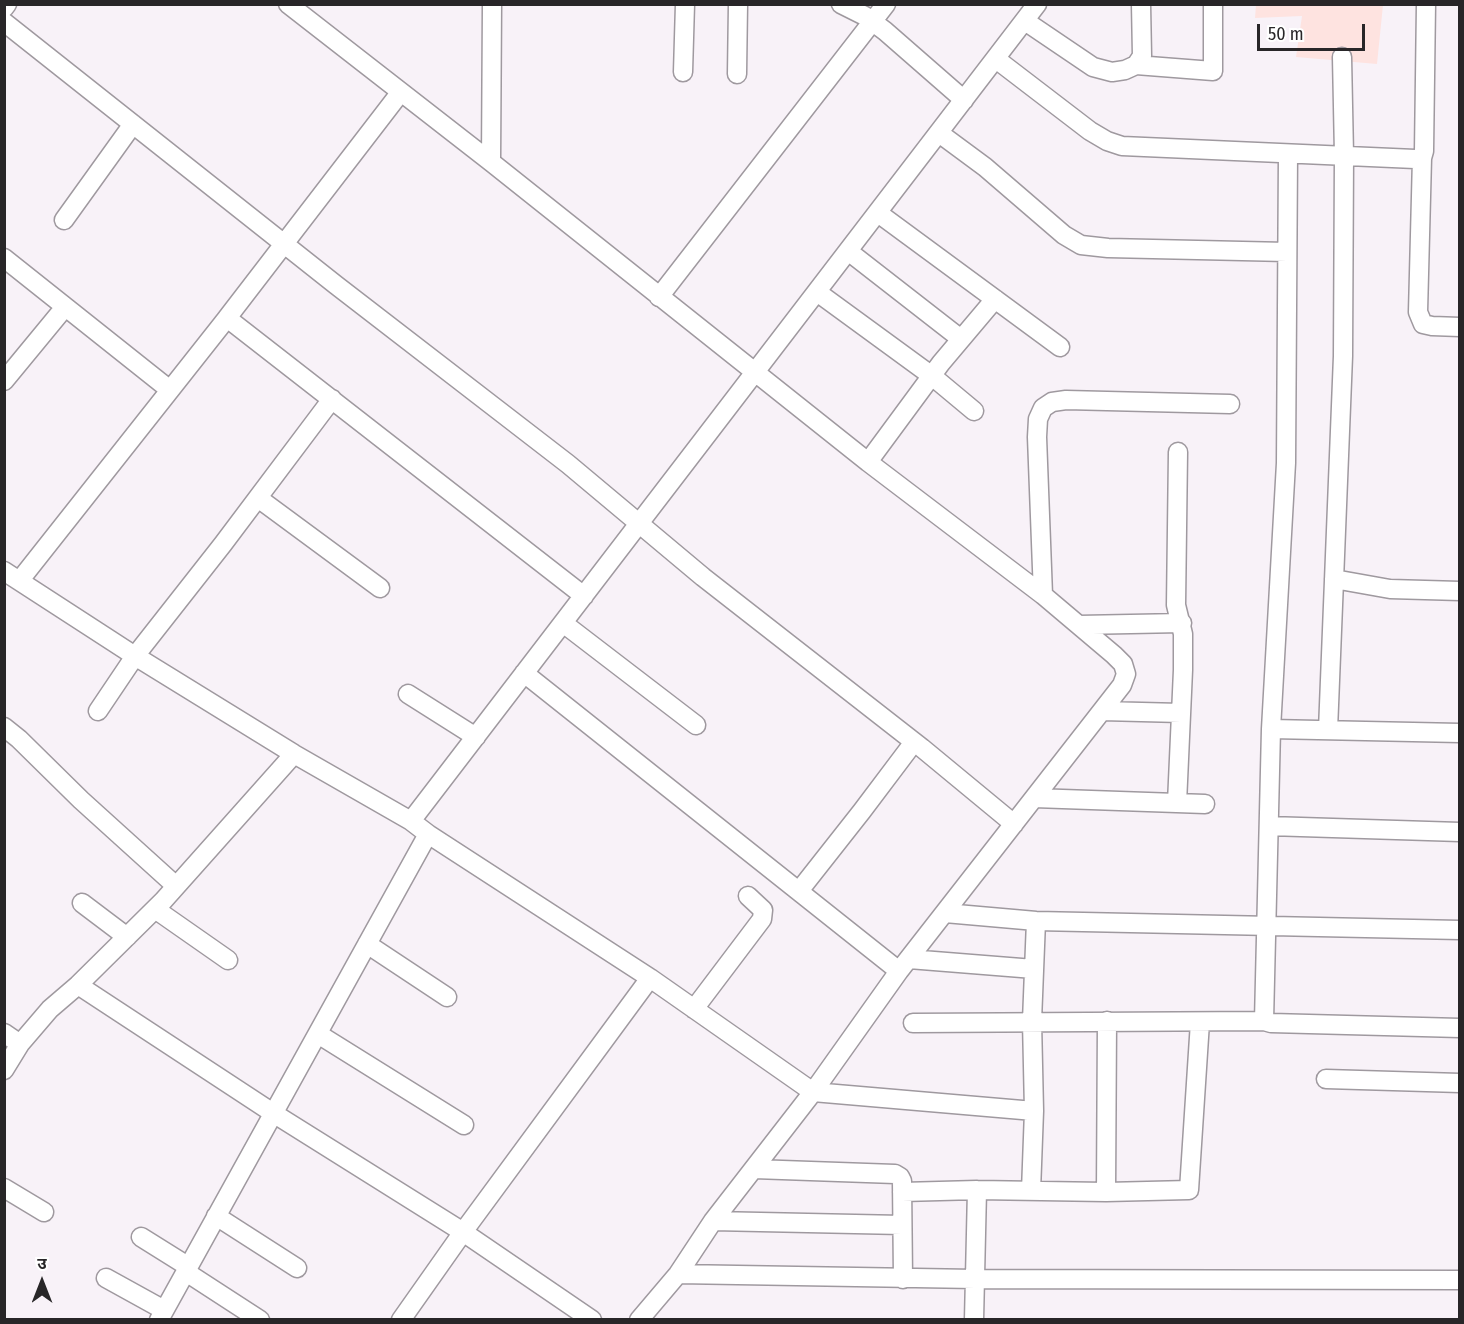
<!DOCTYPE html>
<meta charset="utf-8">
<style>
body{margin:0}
#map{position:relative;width:1464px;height:1324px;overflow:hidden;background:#f8f2f8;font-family:"Fira Sans Condensed","Noto Sans Devanagari",sans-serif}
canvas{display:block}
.frame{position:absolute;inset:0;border:6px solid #282628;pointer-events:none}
.north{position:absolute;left:12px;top:1252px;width:60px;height:60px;-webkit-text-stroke:4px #fff;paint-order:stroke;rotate:0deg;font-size:16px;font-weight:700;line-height:24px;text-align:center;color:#282628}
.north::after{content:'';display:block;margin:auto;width:21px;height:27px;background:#282628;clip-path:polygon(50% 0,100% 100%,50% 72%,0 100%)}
.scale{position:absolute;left:1257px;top:24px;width:108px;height:27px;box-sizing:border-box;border:3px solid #282628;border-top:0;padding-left:8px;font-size:18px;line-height:21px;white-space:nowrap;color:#282628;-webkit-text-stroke:4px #fff;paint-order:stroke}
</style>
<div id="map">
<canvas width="1464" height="1324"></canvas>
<div class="frame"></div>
<div class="north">उ</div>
<div class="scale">50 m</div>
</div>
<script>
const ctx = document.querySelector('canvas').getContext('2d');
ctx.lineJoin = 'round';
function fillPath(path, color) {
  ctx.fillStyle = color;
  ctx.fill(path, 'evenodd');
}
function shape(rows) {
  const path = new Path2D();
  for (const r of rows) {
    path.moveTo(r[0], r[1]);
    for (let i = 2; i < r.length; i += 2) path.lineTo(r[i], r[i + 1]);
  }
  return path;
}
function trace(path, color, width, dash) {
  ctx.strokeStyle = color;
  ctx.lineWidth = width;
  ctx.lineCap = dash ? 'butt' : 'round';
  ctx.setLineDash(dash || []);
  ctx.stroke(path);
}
fillPath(shape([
 [1256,5,1383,5,1377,64,1296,57,1302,16,1255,18]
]), '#fee3e0');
const minor = shape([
 [288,4,491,162,868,462,1043,595,1114,655,1123,664,1126,674,1122,685,899,971,813,1092,713,1221,678,1274,639,1320],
 [841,4,865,16,885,31,964,100],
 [4,8,7,4],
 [1025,21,1093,67,1112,72,1125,70,1136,65,1142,56,1141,4],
 [4,22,336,285,568,464,703,577,922,748,1014,824],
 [996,59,1090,131,1107,141,1122,146,1415,159,1422,158,1424,151,1426,4],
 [1136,65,1213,71,1213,4],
 [683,72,685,4],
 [737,74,738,4],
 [939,133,985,167,1064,235,1081,245,1108,248,1287,252],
 [1288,154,1286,463,1271,729,1264,1021,1271,1023,1460,1028],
 [1422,158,1418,312,1423,324,1432,326,1460,327],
 [491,162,492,4],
 [878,213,1060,347],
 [64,220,133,124],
 [848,251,961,339],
 [4,258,170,390],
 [817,292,932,376,974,411],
 [659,297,886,4],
 [227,318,400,93],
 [4,381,65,307],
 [868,462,941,363,995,299],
 [258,498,380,588],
 [4,571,135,656,294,754,411,821,428,834,159,1320],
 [1334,579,1390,589,1460,591],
 [20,580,227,318,584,596],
 [1043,595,1037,437,1038,419,1043,408,1052,402,1066,400,1230,404],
 [563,623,696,725],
 [1079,625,1182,623],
 [524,673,899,971],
 [408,694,476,737],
 [98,711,135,656,223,544,332,399],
 [1102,711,1181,713],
 [4,727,19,739,81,800,176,886],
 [1271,729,1460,733],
 [1328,730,1343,356,1344,155,1342,57],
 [1034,798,1205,804],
 [1177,803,1183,670,1183,634,1176,605,1178,452],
 [411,821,1037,4],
 [1269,826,1460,832],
 [428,834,650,978,813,1092,1034,1111],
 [799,891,862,811,914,742],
 [82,903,127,937],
 [155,909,228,960],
 [945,913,1036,921,1460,930],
 [367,944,447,997],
 [909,959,1034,969],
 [78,985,273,1113,463,1232,592,1320],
 [694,1009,762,919,763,910,748,896],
 [913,1023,1264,1021],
 [4,1033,20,1044],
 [318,1034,464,1125],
 [4,1070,20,1044,50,1009,78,985,163,901,294,754],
 [1326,1079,1460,1083],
 [754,1169,895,1174,900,1177,902,1181,903,1279],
 [4,1188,44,1212],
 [1031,1191,1034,1111,1032,1021,1036,921],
 [902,1192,977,1190,1106,1192,1189,1190,1200,1022],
 [1106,1192,1107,1021],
 [216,1216,297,1268],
 [713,1221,902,1225],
 [141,1237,189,1267],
 [186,1272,260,1320],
 [678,1274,975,1279,1460,1280],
 [106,1278,164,1310],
 [401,1320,463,1232,650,978],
 [974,1320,977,1190]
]);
trace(minor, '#9f999f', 21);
trace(minor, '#fff', 18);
</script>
